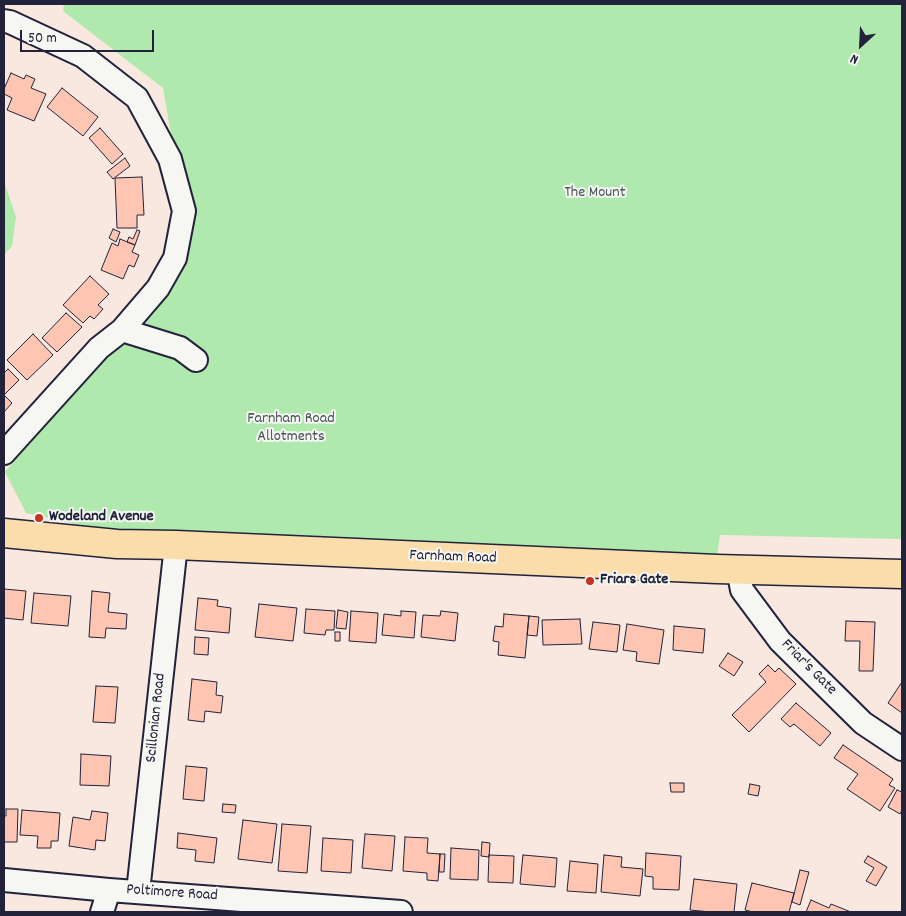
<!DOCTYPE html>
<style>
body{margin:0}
#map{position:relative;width:906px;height:916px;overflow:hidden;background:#f8e8df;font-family:Dekko,sans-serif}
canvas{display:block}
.frame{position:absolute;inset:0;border:5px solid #22223b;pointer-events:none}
.north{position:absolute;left:836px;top:20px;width:50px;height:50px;-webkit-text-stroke:4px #f6f6f2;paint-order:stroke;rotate:205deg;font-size:14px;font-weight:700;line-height:20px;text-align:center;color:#22223b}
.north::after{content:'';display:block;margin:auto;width:18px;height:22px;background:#22223b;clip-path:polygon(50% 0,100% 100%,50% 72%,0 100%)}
.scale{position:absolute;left:20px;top:30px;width:134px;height:22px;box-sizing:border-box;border:2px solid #22223b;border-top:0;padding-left:6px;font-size:15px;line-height:18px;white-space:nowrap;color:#22223b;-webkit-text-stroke:4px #f6f6f2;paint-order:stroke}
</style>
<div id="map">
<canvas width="906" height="916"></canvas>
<div class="frame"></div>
<div class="north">N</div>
<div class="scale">50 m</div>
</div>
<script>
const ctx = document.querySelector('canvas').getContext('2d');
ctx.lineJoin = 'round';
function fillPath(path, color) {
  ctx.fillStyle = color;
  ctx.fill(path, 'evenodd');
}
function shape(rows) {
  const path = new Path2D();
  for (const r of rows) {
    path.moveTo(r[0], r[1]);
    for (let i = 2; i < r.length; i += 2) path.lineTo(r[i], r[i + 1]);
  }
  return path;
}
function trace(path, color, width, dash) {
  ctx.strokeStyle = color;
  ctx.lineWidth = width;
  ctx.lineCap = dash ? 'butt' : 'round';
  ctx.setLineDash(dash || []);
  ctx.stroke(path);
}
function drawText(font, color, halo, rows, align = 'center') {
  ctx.font = font + ' Dekko,sans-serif';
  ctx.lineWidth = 4;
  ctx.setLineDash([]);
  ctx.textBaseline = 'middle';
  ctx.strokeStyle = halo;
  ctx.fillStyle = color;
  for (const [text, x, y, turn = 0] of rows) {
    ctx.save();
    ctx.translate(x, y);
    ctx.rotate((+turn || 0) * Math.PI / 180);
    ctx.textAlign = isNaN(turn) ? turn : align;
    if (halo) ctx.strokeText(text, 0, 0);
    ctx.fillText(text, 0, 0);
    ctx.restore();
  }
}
fillPath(shape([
 [64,4,902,4,902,539,720,535,716,564,118,534,26,513,5,472,101,349,158,288,184,211,163,88,63,11],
 [4,181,16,217,12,246,4,255]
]), '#b0e9ad');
const building = shape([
 [11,73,24,79,26,75,35,79,31,88,46,94,34,121,7,110,12,98,4,94,4,89,11,73],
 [62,88,98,117,83,136,47,107,62,88],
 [100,128,123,154,112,164,89,138,100,128],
 [125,158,130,166,113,179,107,172,125,158],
 [142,177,144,215,137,215,137,228,117,228,115,178,142,177],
 [113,229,120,232,116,242,109,238,113,229],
 [137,230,140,231,135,245,127,242,129,237,133,239,137,230],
 [120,239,135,245,132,252,139,255,134,267,129,265,123,279,101,270,112,243,118,246,120,239],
 [90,276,109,294,98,305,103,309,94,319,90,316,83,323,63,305,90,276],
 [66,313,82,327,57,352,42,338,66,313],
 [33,334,53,355,27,380,7,360,33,334],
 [8,369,19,380,4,395,12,403,4,412,4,373,8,369],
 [4,589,26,591,23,620,4,618,4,589],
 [92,591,110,593,108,612,127,614,126,629,106,628,105,638,89,637,92,591],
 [34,593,71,596,68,626,31,623,34,593],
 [198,598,218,600,217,606,231,608,229,633,195,630,198,598],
 [259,604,297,608,293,641,255,637,259,604],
 [306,609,335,611,334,630,326,630,325,635,304,633,306,609],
 [338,610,348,612,346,629,336,628,338,610],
 [351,611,378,613,376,643,349,641,351,611],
 [401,611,416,612,414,638,382,635,384,614,401,616,401,611],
 [441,611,458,613,455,641,421,637,423,615,440,616,441,611],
 [504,614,529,616,525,658,498,655,499,642,493,641,495,626,503,627,504,614],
 [529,616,539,617,537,636,527,635,529,616],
 [580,619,582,644,543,645,542,620,580,619],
 [846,621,875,622,873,671,859,671,860,641,845,641,846,621],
 [593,622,620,625,617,652,589,649,593,622],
 [627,624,664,630,659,664,636,661,637,652,623,650,627,624],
 [674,626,705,629,703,653,673,650,674,626],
 [335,632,340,632,340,641,335,641,335,632],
 [195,637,209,638,208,655,194,654,195,637],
 [728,653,743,662,734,676,719,666,728,653],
 [768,665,775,672,779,668,796,684,749,732,732,715,766,682,759,674,768,665],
 [192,679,217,682,216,695,223,696,221,713,205,711,204,722,188,720,192,679],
 [902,682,902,713,888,703,902,682],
 [96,686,118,687,115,723,93,722,96,686],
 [796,703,831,733,820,746,794,724,790,727,781,719,796,703],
 [843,745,893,779,889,785,895,788,880,811,847,789,858,774,834,758,843,745],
 [81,754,111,756,109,786,80,785,81,754],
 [186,766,207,768,204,801,183,799,186,766],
 [670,783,684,783,684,792,671,792,670,783],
 [750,784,760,786,758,796,748,794,750,784],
 [897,790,902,792,902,810,900,814,888,807,897,790],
 [223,804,236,805,235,813,222,812,223,804],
 [6,809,18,809,17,842,4,842,4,816,6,816,6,809],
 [22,810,60,813,58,841,51,841,51,848,37,848,38,836,20,835,22,810],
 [92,811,108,813,105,841,96,840,95,850,69,846,73,817,90,820,92,811],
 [243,820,277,824,272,863,238,859,243,820],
 [282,824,311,826,307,873,278,871,282,824],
 [178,833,217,838,214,863,195,861,196,850,177,848,178,833],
 [365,834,395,836,392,871,362,868,365,834],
 [405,837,428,838,427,853,440,854,438,881,427,880,427,873,403,871,405,837],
 [323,838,353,840,351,873,321,871,323,838],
 [482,842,490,843,489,857,481,856,482,842],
 [451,848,479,850,478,880,450,879,451,848],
 [646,853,681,856,679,890,653,889,653,877,645,876,646,853],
 [440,854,445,854,444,872,439,872,440,854],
 [489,855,514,856,513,883,488,882,489,855],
 [523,855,557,858,555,887,520,884,523,855],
 [604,855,622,857,621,867,643,869,640,896,601,892,604,855],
 [868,856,887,867,876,886,866,881,874,868,864,862,868,856],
 [570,861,598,864,596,893,567,891,570,861],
 [800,870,809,872,800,905,792,902,800,870],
 [694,879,737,884,734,912,711,912,690,910,694,879],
 [752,883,794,893,789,912,753,912,745,910,752,883],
 [811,900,829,908,831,904,851,912,806,912,811,900]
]);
fillPath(building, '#fec6b2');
trace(building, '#22223b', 1);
const minor = shape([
 [4,21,10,22,83,56,137,98,170,159,184,211,175,258,158,288,122,330,99,348,4,453],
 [122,330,180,348,196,360],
 [738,569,742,590,780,641,863,723,902,749],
 [4,880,109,890,401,912],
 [138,892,176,545],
 [102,912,109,890]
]);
const major = shape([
 [4,533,117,544,176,545,717,569,902,574]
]);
trace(minor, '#22223b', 26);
trace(major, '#22223b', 31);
trace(minor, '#f6f6f2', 22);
trace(major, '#faddab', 28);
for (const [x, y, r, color] of [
 [39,518,5,"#c8321e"],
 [590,581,5,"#c8321e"]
]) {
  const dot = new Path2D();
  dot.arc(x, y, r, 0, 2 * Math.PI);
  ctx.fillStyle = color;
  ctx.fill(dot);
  trace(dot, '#f6f6f2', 2);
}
drawText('16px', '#465458', '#f6f6f2', [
 ["The Mount",595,194],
 ["Farnham Road",291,420],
 ["Allotments",291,438]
]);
drawText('bold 16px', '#22223b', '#f6f6f2', [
 ["Wodeland Avenue",49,518],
 ["Friars Gate",600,581]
], 'left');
drawText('16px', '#22223b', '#f6f6f2', [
 ["Farnham Road",453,558,2],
 ["Friar's Gate",808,668,45],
 ["Scillonian Road",157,718,-84],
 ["Poltimore Road",172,894,4]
]);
</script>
